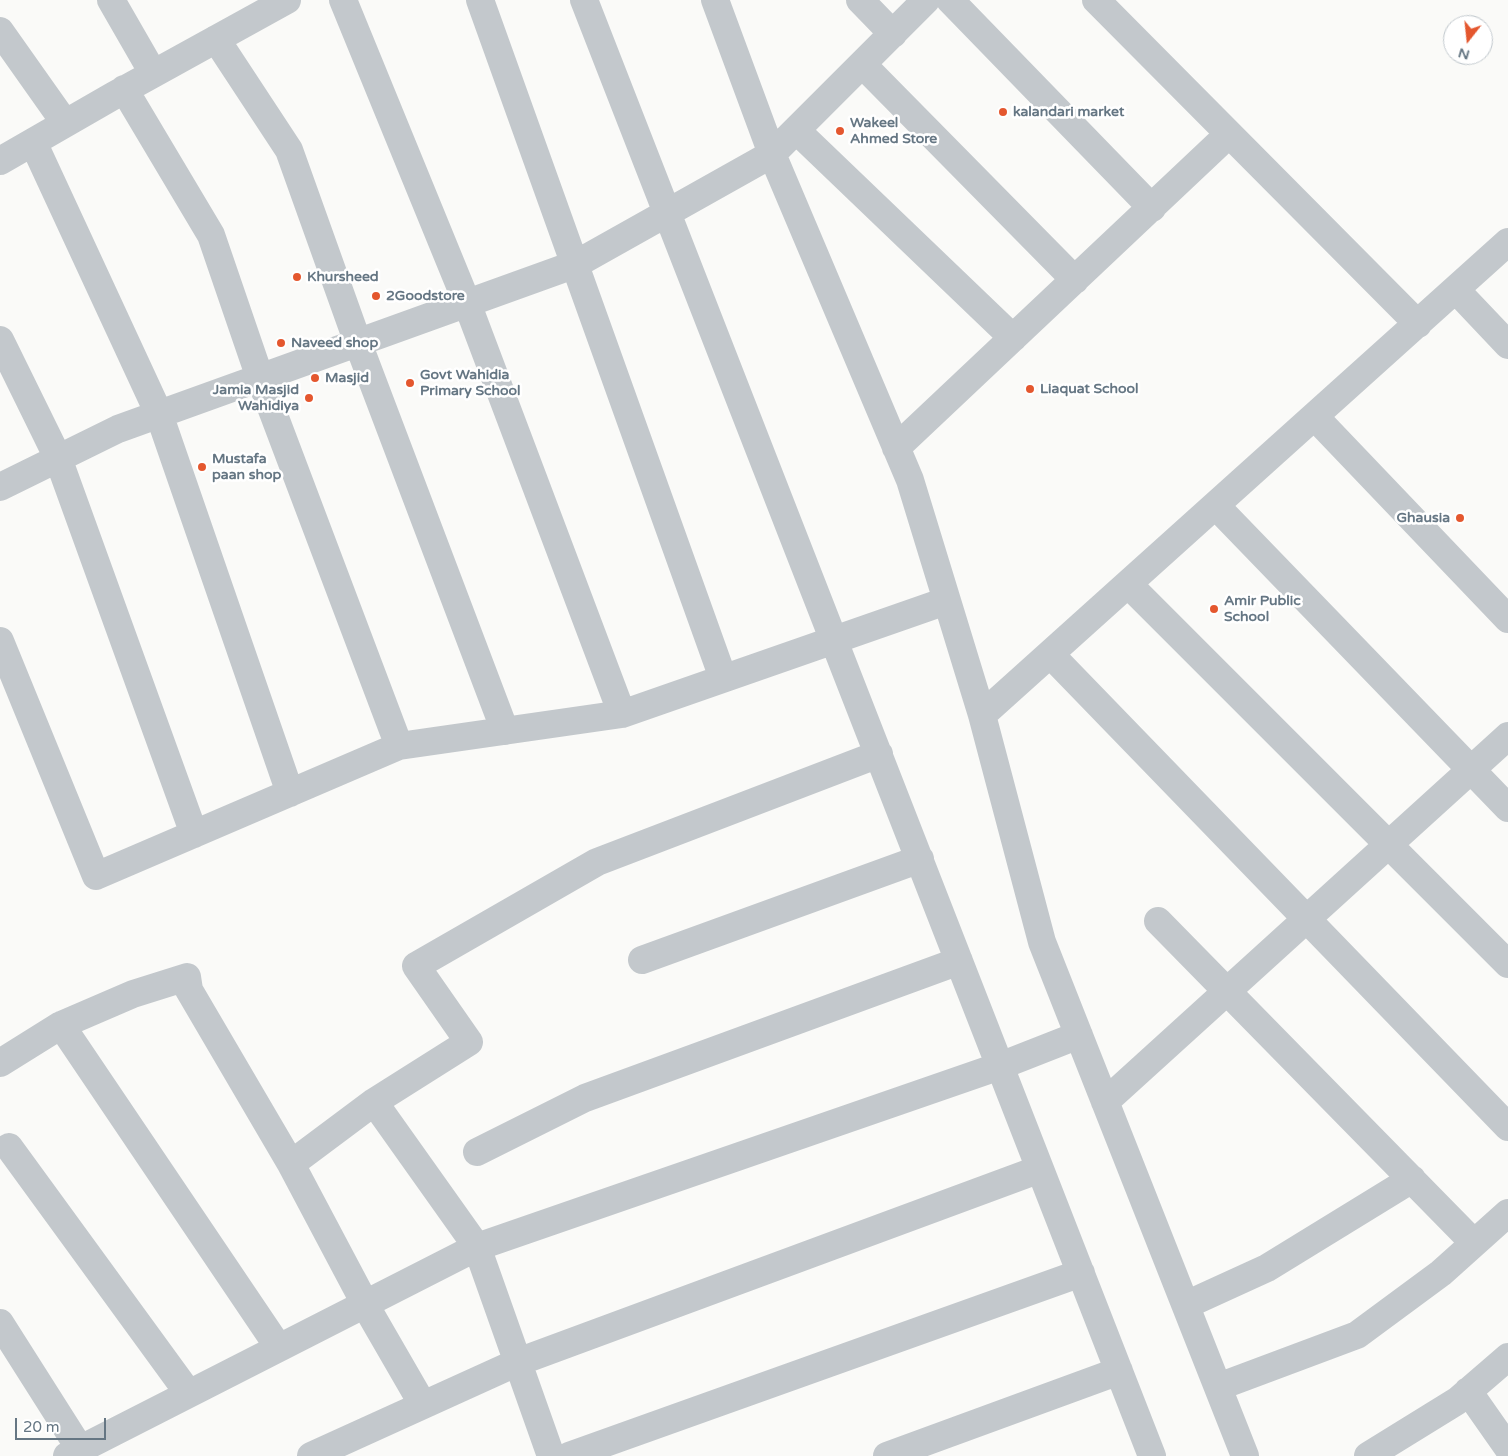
<!DOCTYPE html>
<style>
body{margin:0}
#map{position:relative;width:1508px;height:1456px;overflow:hidden;background:#fafaf8;font-family:"Varela Round",sans-serif}
canvas{display:block}
.north{position:absolute;left:1443px;top:15px;width:50px;height:50px;box-sizing:border-box;background:#fff;border:1px solid #c1c8cd;border-radius:50%;rotate:196deg;font-size:14px;font-weight:700;line-height:20px;text-align:center;color:#657683}
.north::after{content:'';display:block;margin:auto;width:18px;height:22px;background:#e4572e;clip-path:polygon(50% 0,100% 100%,50% 72%,0 100%)}
.scale{position:absolute;left:15px;top:1418px;width:91px;height:22px;box-sizing:border-box;border:2px solid #657683;border-top:0;padding-left:6px;font-size:15px;line-height:18px;white-space:nowrap;color:#657683;-webkit-text-stroke:4px #fff;paint-order:stroke}
</style>
<div id="map">
<canvas width="1508" height="1456"></canvas>
<div class="north">N</div>
<div class="scale">20 m</div>
</div>
<script>
const ctx = document.querySelector('canvas').getContext('2d');
ctx.lineJoin = 'round';
function shape(rows) {
  const path = new Path2D();
  for (const r of rows) {
    path.moveTo(r[0], r[1]);
    for (let i = 2; i < r.length; i += 2) path.lineTo(r[i], r[i + 1]);
  }
  return path;
}
function trace(path, color, width, dash) {
  ctx.strokeStyle = color;
  ctx.lineWidth = width;
  ctx.lineCap = dash ? 'butt' : 'round';
  ctx.setLineDash(dash || []);
  ctx.stroke(path);
}
function drawText(font, color, halo, rows, align = 'center') {
  ctx.font = font + ' "Varela Round",sans-serif';
  ctx.lineWidth = 5;
  ctx.setLineDash([]);
  ctx.textBaseline = 'middle';
  ctx.strokeStyle = halo;
  ctx.fillStyle = color;
  for (const [text, x, y, turn = 0] of rows) {
    ctx.save();
    ctx.translate(x, y);
    ctx.rotate((+turn || 0) * Math.PI / 180);
    ctx.textAlign = isNaN(turn) ? turn : align;
    if (halo) ctx.strokeText(text, 0, 0);
    ctx.fillText(text, 0, 0);
    ctx.restore();
  }
}
trace(shape([
 [111,0,153,73],
 [343,0,467,303,622,714],
 [480,0,723,678],
 [584,0,1152,1456],
 [715,0,772,154,910,480,982,715,1042,942,1245,1456],
 [860,0,893,34],
 [950,0,1152,208],
 [1096,0,1418,324],
 [0,31,65,123],
 [216,39,289,150,358,343,505,731],
 [862,64,1075,280],
 [124,89,211,235,260,378,399,746],
 [796,130,1013,338],
 [33,142,159,414,290,793],
 [0,161,113,96,287,0],
 [1456,290,1508,345],
 [0,340,58,458,194,834],
 [1315,417,1508,619],
 [896,448,1229,134],
 [0,487,118,429,576,264,772,154,926,0],
 [1216,506,1508,808],
 [1128,584,1508,964],
 [0,641,96,876,399,746,622,714,946,601],
 [1050,654,1508,1127],
 [982,715,1508,242],
 [1158,921,1474,1243],
 [642,960,920,859],
 [61,1025,279,1348],
 [0,1063,61,1025,133,994,187,977,189,990,291,1164,371,1315,423,1405],
 [374,1102,477,1247,551,1456],
 [1105,1102,1508,736],
 [9,1147,189,1394],
 [477,1152,585,1098,959,961],
 [291,1164,374,1102,469,1042,416,966,597,862,879,754],
 [1186,1305,1267,1268,1412,1179],
 [0,1323,80,1449],
 [1218,1387,1357,1335,1441,1273,1508,1213],
 [1468,1391,1508,1448],
 [67,1456,477,1247,1000,1066,1079,1035],
 [311,1456,518,1362,1040,1169],
 [569,1456,1081,1273],
 [887,1456,1119,1371],
 [1368,1456,1457,1401,1508,1357]
]), '#c3c8cc', 28);
for (const [x, y, r, color] of [
 [1003,112,5,"#e4572e"],
 [840,131,5,"#e4572e"],
 [297,277,5,"#e4572e"],
 [376,296,5,"#e4572e"],
 [281,343,5,"#e4572e"],
 [315,378,5,"#e4572e"],
 [410,383,5,"#e4572e"],
 [1030,389,5,"#e4572e"],
 [309,398,5,"#e4572e"],
 [202,467,5,"#e4572e"],
 [1460,518,5,"#e4572e"],
 [1214,609,5,"#e4572e"]
]) {
  const dot = new Path2D();
  dot.arc(x, y, r, 0, 2 * Math.PI);
  ctx.fillStyle = color;
  ctx.fill(dot);
  trace(dot, '#fff', 2);
}
drawText('bold 14px', '#657683', '#fff', [
 ["kalandari market",1013,112],
 ["Wakeel",850,123],
 ["Ahmed Store",850,139],
 ["Khursheed",307,277],
 ["2Goodstore",386,296],
 ["Naveed shop",291,343],
 ["Govt Wahidia",420,375],
 ["Primary School",420,391],
 ["Masjid",325,378],
 ["Liaquat School",1040,389],
 ["Jamia Masjid",299,390,"right"],
 ["Wahidiya",299,406,"right"],
 ["Mustafa",212,459],
 ["paan shop",212,475],
 ["Ghausia",1450,518,"right"],
 ["Amir Public",1224,601],
 ["School",1224,617]
], 'left');
</script>
